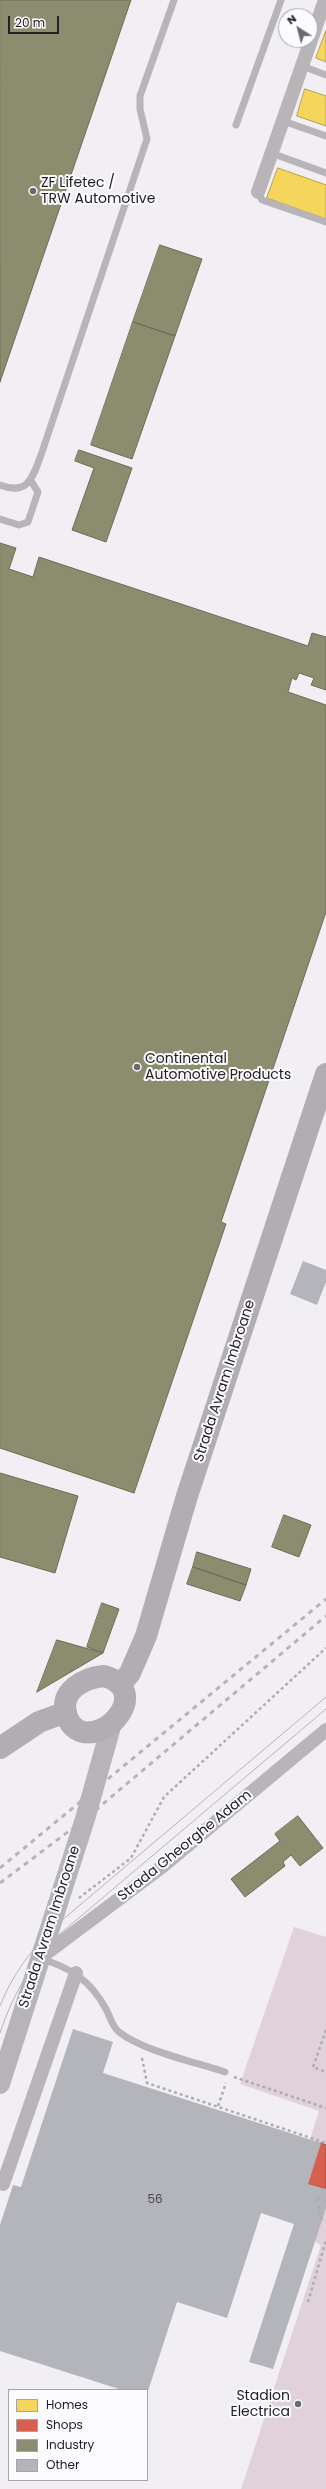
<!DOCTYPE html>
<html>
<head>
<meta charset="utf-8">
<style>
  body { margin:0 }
  #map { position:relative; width:326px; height:2489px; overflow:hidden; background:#f1eff3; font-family:Poppins,sans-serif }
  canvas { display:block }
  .legend { position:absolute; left:8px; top:2389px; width:140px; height:92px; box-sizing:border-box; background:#fcfbfe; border:1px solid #a5a4a7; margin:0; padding:5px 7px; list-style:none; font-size:12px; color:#222124 }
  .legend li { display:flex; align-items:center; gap:8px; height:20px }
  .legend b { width:20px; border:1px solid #a5a4a7 }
  .north { position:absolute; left:278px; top:8px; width:40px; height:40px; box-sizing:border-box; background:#fcfbfe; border:1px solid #a5a4a7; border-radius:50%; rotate:324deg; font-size:11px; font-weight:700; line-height:16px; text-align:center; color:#222124 }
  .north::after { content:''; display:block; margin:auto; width:14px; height:18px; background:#6a696c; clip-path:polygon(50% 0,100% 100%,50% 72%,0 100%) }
  .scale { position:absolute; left:8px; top:16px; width:51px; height:18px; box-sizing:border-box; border:2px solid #222124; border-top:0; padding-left:5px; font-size:12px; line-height:14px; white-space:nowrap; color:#222124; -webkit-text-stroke:3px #fcfbfe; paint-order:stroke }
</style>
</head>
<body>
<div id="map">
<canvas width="326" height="2489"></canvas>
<ul class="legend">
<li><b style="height:11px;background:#f6d55c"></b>Homes</li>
<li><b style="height:11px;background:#d6604d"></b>Shops</li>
<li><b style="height:11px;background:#8c8c6e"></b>Industry</li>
<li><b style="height:11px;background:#b4b4bb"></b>Other</li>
</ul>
<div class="north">N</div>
<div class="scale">20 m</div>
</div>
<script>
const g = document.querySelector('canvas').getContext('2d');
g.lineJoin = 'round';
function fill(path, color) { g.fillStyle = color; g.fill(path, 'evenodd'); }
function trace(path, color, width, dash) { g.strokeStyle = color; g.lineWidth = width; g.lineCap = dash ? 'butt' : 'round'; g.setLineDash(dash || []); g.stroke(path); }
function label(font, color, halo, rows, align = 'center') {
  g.font = font + ' Poppins,sans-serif'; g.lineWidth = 4; g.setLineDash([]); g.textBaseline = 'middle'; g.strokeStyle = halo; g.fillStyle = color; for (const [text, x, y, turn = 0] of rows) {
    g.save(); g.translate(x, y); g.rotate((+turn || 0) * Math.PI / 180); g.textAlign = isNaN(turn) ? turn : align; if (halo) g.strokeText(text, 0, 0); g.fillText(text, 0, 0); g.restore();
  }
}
fill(new Path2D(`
  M294 1927 326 1937V2489H241L321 2245 315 2242 321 2144 310 2139 319 2111 240 2084Z`), '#e0d2d8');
const homes = new Path2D(`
  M326 31V62L316 58Z
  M305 89 326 96V126L297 116Z
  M278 168 326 185V219L267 198Z`);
fill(homes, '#f6d55c');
trace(homes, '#b69f4b', 1);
const shops = new Path2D(`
  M321 2143 326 2145V2189L308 2184Z`);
fill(shops, '#d6604d');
trace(shops, '#a04d41', 1);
const industry = new Path2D(`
  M0 0H131L0 382Z
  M160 245 202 259 175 336 133 322Z
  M133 322 175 336 132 459 91 445Z
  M79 450 132 468 106 542 72 530 94 468 75 461Z
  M0 543 16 548 9 569 33 577 39 557 308 646 312 633 326 637V690L311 685 314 678 299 673 296 680 292 678 288 692 326 705V912L221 1222 226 1224 134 1493 0 1448Z
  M0 1473 78 1496 55 1573 0 1557Z
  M284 1515 311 1525 299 1557 272 1547Z
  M197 1552 251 1569 246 1585 193 1567Z
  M193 1567 246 1585 240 1601 187 1584Z
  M102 1603 119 1609 103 1653 87 1647Z
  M57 1640 103 1653 37 1692Z
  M298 1816 323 1848 300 1866 291 1855 283 1862 285 1866 245 1897 231 1879 280 1841 275 1834Z`);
fill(industry, '#8c8c6e');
trace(industry, '#6c6c58', 1);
fill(new Path2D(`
  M303 1261 326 1270V1282L317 1305 290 1294Z
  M73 2029 113 2042 103 2073 321 2143 308 2184 326 2189V2208L273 2369 249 2362 294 2224 261 2213 227 2318 177 2302 147 2394V2390H122L0 2351V2225L13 2185 21 2187Z`), '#b4b4bb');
trace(new Path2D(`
  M79 1898 131 1858 164 1797 326 1648
  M326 2030 313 2067 326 2072
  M142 2058 147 2083 326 2143
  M234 2077 326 2108
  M218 2106 226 2083
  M326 2201 316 2198 322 2219 326 2220
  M308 2302 326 2240`), '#aeacae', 2.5, [3, 3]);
trace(new Path2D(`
  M302 66 326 75
  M283 121 326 136
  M236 125 281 0
  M271 153 326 173
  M258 192 262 200 326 222
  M0 485C28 496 33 477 41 455L147 139 140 109V96L174 0
  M0 519 19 525 28 522 38 492 31 481
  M41 1959C70 1967 91 1981 106 2009 110 2016 112 2027 119 2032 143 2051 195 2062 225 2072`), '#b8b4b8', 7);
trace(new Path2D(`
  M258 192 325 0
  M40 1958 163 1866 326 1730
  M3 2184 76 1973`), '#b8b4b8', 14);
trace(new Path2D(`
  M0 2084 85 1819 112 1723`), '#b7b4b8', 20);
trace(new Path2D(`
  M104 1676C153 1690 105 1747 76 1729 70 1725 68 1720 66 1714 60 1690 84 1678 104 1676Z
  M120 1685 130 1673 146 1636 187 1496 326 1074
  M0 1748 39 1722 66 1712`), '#b1adb2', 22);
trace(new Path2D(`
  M0 2006C12 1975 31 1950 54 1927L326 1697
  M0 2033C13 1994 31 1963 61 1933L326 1709`), '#b6b4b7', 1);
trace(new Path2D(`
  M0 1868 326 1599
  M0 1883 85 1819 326 1616`), '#b6b4b7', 3, [5, 5]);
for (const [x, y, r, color] of [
  [33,191,4,"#6a696c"],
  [137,1067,4,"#6a696c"],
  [298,2404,4,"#6a696c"]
]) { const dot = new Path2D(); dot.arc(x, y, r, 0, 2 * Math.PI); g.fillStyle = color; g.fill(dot); trace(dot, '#fcfbfe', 1.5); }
label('12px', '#46464a', null, [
  ["56",155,2200]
]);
label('14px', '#222124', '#fcfbfe', [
  ["ZF Lifetec /",41,183],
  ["TRW Automotive",41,199],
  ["Continental",145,1059],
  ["Automotive Products",145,1075],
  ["Stadion",290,2396,"right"],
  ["Electrica",290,2412,"right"]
], 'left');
label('14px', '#222124', '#fcfbfe', [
  ["Strada Avram Imbroane",225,1381,-72],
  ["Strada Gheorghe Adam",185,1846,-39],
  ["Strada Avram Imbroane",50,1927,-72]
]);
</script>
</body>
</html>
